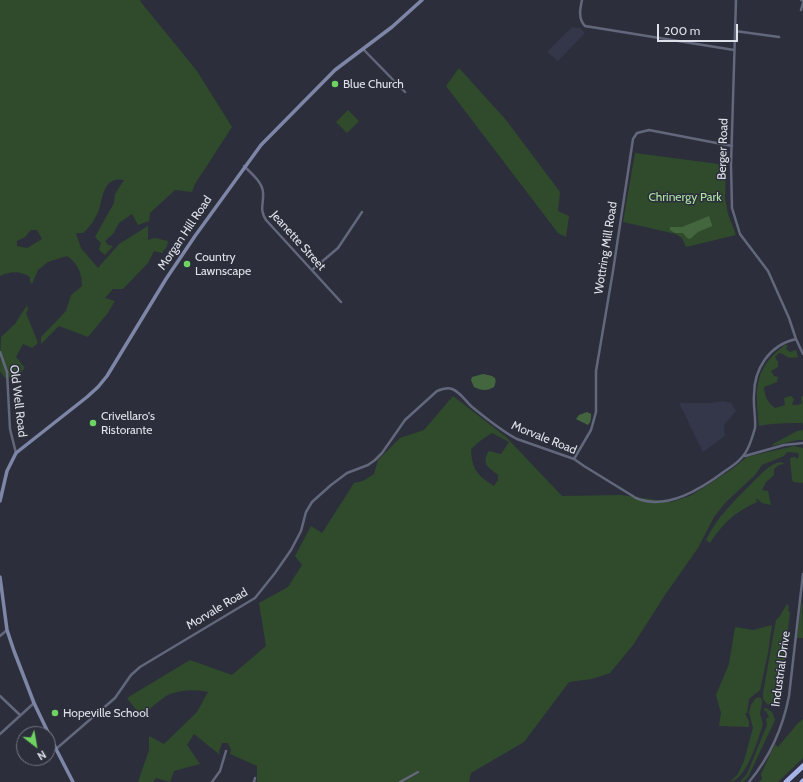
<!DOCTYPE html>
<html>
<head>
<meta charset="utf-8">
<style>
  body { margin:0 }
  #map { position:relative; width:803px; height:782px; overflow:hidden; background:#2c2f3b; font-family:Cabin,sans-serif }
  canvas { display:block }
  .north { position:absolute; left:16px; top:726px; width:40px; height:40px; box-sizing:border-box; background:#2c2f3b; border:1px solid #737681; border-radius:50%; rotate:149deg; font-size:11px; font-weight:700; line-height:16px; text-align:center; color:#dee1e9 }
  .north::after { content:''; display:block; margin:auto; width:14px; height:18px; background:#6ed361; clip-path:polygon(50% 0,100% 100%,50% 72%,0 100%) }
  .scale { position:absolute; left:657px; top:24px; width:81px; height:18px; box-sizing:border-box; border:2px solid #dee1e9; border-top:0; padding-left:5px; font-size:12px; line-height:14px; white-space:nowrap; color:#dee1e9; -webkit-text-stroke:3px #2c2f3b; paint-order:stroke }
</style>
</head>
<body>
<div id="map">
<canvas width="803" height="782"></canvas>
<div class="north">N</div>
<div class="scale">200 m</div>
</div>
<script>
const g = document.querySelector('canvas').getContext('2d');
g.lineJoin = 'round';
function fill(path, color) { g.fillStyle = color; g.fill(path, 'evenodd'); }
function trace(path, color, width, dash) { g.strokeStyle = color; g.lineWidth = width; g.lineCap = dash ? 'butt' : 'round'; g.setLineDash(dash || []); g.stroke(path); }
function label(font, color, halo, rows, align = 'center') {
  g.font = font + ' Cabin,sans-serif'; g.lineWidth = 3; g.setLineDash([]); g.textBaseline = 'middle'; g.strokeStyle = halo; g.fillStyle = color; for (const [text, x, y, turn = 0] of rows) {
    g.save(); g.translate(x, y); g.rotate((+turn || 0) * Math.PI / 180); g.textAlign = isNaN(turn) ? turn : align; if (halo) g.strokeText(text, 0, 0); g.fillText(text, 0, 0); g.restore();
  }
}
fill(new Path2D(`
  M572 27 580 28 585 33 558 61 547 52Z
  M723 401 731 403 736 411 724 425 725 436 703 452 679 403H711Z`), '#333749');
fill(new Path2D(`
  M0 0H141L140 1 197 71 232 127 195 184 192 192 175 190 150 213 149 221 138 225 132 214 119 223 113 234 105 241 108 245 113 246 105 255 99 250 101 243 95 237 114 203 115 194 124 180C104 176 103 196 99 210 95 219 90 227 83 233H76L81 248 98 268 119 244 148 226V240L155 238 168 241 167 246 162 253 154 251 148 263 123 289H113L105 298 115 301 107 314 88 337 59 326 41 344V337L66 311 71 295 82 286C82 274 78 263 67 256L48 262 38 270 32 284 30 282V277C20 271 11 271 0 276ZM31 230H37L42 239 27 248 17 246V241L25 237Z
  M459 68 506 120 560 192 558 211 569 216 566 237 558 233 446 86Z
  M348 110 359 121 347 133 336 122Z
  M635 153 726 165 725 198 728 214 736 235 686 247 682 238 676 234 623 222Z
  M27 305 28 310 26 313 38 343 32 348 23 344 16 357 25 368 17 376 5 378 0 371 1 337 15 324Z
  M785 345H788L786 349 790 352 796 350 798 357C792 358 788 359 783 354L779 353 775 357 778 362V367L771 371 774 376 778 377 777 382 764 387C765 397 767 402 775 408L785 405 784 398 791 396 794 399 792 405H798L802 403 801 397 803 396V425L802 423C788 423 773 423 759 426 755 389 753 369 785 345Z
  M453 396 506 437 562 496 621 495 671 502 690 496 700 490 732 469 747 457 794 446 803 448V483L793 482 792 479 790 458 795 457 797 459 799 456 798 453 787 452 784 456 762 465 755 475 726 502 714 517 698 548 665 595 633 645 610 673 592 679 569 682 524 742 471 773 469 782H257V766L230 754 231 750 228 743H222L219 752 220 755 194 734 187 745 200 764 174 771 170 782 156 778 153 782H136H138L149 750V736L164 744 197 712 208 692C196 689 181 690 170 694 161 698 149 710 141 716L127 698 190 660 232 675 266 646 259 603 288 587 302 565 295 556 311 526 322 533 354 483 363 481 374 474 378 460 400 438 424 430ZM492 433 509 442 501 454 489 451C480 465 490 468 498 475V480L494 486C477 475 472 470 471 449L480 441Z
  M803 430V440H798L772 446 773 444 797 431Z
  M782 462 784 464 779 465 774 469V475L766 482 762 490 768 491 771 505 762 503 756 498 757 502C735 512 724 522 710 543L706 540C717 517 734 501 752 483 761 475 769 463 782 462Z
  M802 598 803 638H797Z
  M787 604 789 606 788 610 790 613 781 689C779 697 777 703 768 705L763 699V693L776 620 780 616Z
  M772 625 768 653 760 690 749 699 747 713H745L749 722V727L719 726 721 713 716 695 729 664 735 627 753 630Z
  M758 697 761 698 762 702 760 714 763 724C758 739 747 779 730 782L738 774 744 761 753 728 749 712 751 705 755 699Z
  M766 708 772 712 775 720 748 777 743 782H740L747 774 767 725 766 719 769 717 766 711H764V709Z
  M803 719V758L778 782H759L762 779 761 774 775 744 778 747 798 723Z`), '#2f4b2b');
fill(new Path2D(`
  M709 216 712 225V226L698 232 690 239 687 238 683 233H675L670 230V227H682Z
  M483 374C492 376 499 376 494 387 487 391 482 391 474 387L471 380 472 377Z
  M587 412 591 414C591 419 591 422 588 425L576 419 579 415Z`), '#44663f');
trace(new Path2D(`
  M582 0C580 9 578 19 585 26L734 50
  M736 0 731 165 732 208 740 234 768 271 789 318 796 339 803 354
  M801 0 803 1
  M801 10 803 3
  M735 31 779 37
  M363 49 405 92
  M244 166C251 173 262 182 263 192 264 204 259 209 266 220L341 302
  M312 270 338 248 362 212
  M0 352 7 372 10 429 16 453
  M745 456 784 445 803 443
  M574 459 591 430 596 412V371L613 271 633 139 637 133 649 130 732 146
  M0 636 7 630
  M0 696 20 715
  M0 734 34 703
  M56 749 115 698 131 675 140 667 255 598 275 573 291 550 301 531 306 512 312 502 331 485 347 473 368 465 375 460 382 453 405 420 437 391C442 389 447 387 452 389 460 392 465 400 471 406 486 418 500 430 517 439L574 459 584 466 636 498C666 511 701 489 725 471 734 465 743 459 748 448 751 442 753 435 755 428 756 417 753 406 754 395 754 369 769 345 796 339
  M212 782 220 771 226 751
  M254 782 255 778
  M400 782 418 772
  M749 782C769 758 783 727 789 696L803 574`), '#62677c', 2.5);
trace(new Path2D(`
  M0 501 7 471 16 453 87 397 98 387 107 376 166 279 195 236 261 145 335 70 392 27 422 0
  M0 577 7 630 14 651 34 703 56 749 73 782`), '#7e86a7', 3.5);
trace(new Path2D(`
  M786 782 803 766
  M802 782 803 781`), '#a7b3e6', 5);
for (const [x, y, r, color] of [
  [335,84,4,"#6ed361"],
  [187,264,4,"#6ed361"],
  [93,423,4,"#6ed361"],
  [55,713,4,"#6ed361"]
]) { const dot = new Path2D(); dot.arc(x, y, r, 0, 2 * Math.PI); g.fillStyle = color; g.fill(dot); trace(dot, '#2c2f3b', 1.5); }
label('12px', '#dee1e9', '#2c2f3b', [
  ["Blue Church",343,84],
  ["Country",195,257],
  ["Lawnscape",195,271],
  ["Crivellaro's",101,416],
  ["Ristorante",101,430],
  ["Hopeville School",63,713]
], 'left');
label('12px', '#dee1e9', '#2c2f3b', [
  ["Berger Road",723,149,-88],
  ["Morgan Hill Road",185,233,-56],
  ["Jeanette Street",298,241,48],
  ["Wottring Mill Road",606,248,-81],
  ["Old Well Road",18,401,83],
  ["Morvale Road",544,438,22],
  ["Morvale Road",217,609,-31],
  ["Industrial Drive",781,669,-82]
]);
label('12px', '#ade4a4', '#2c2f3b', [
  ["Chrinergy Park",685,197]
]);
</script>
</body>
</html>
